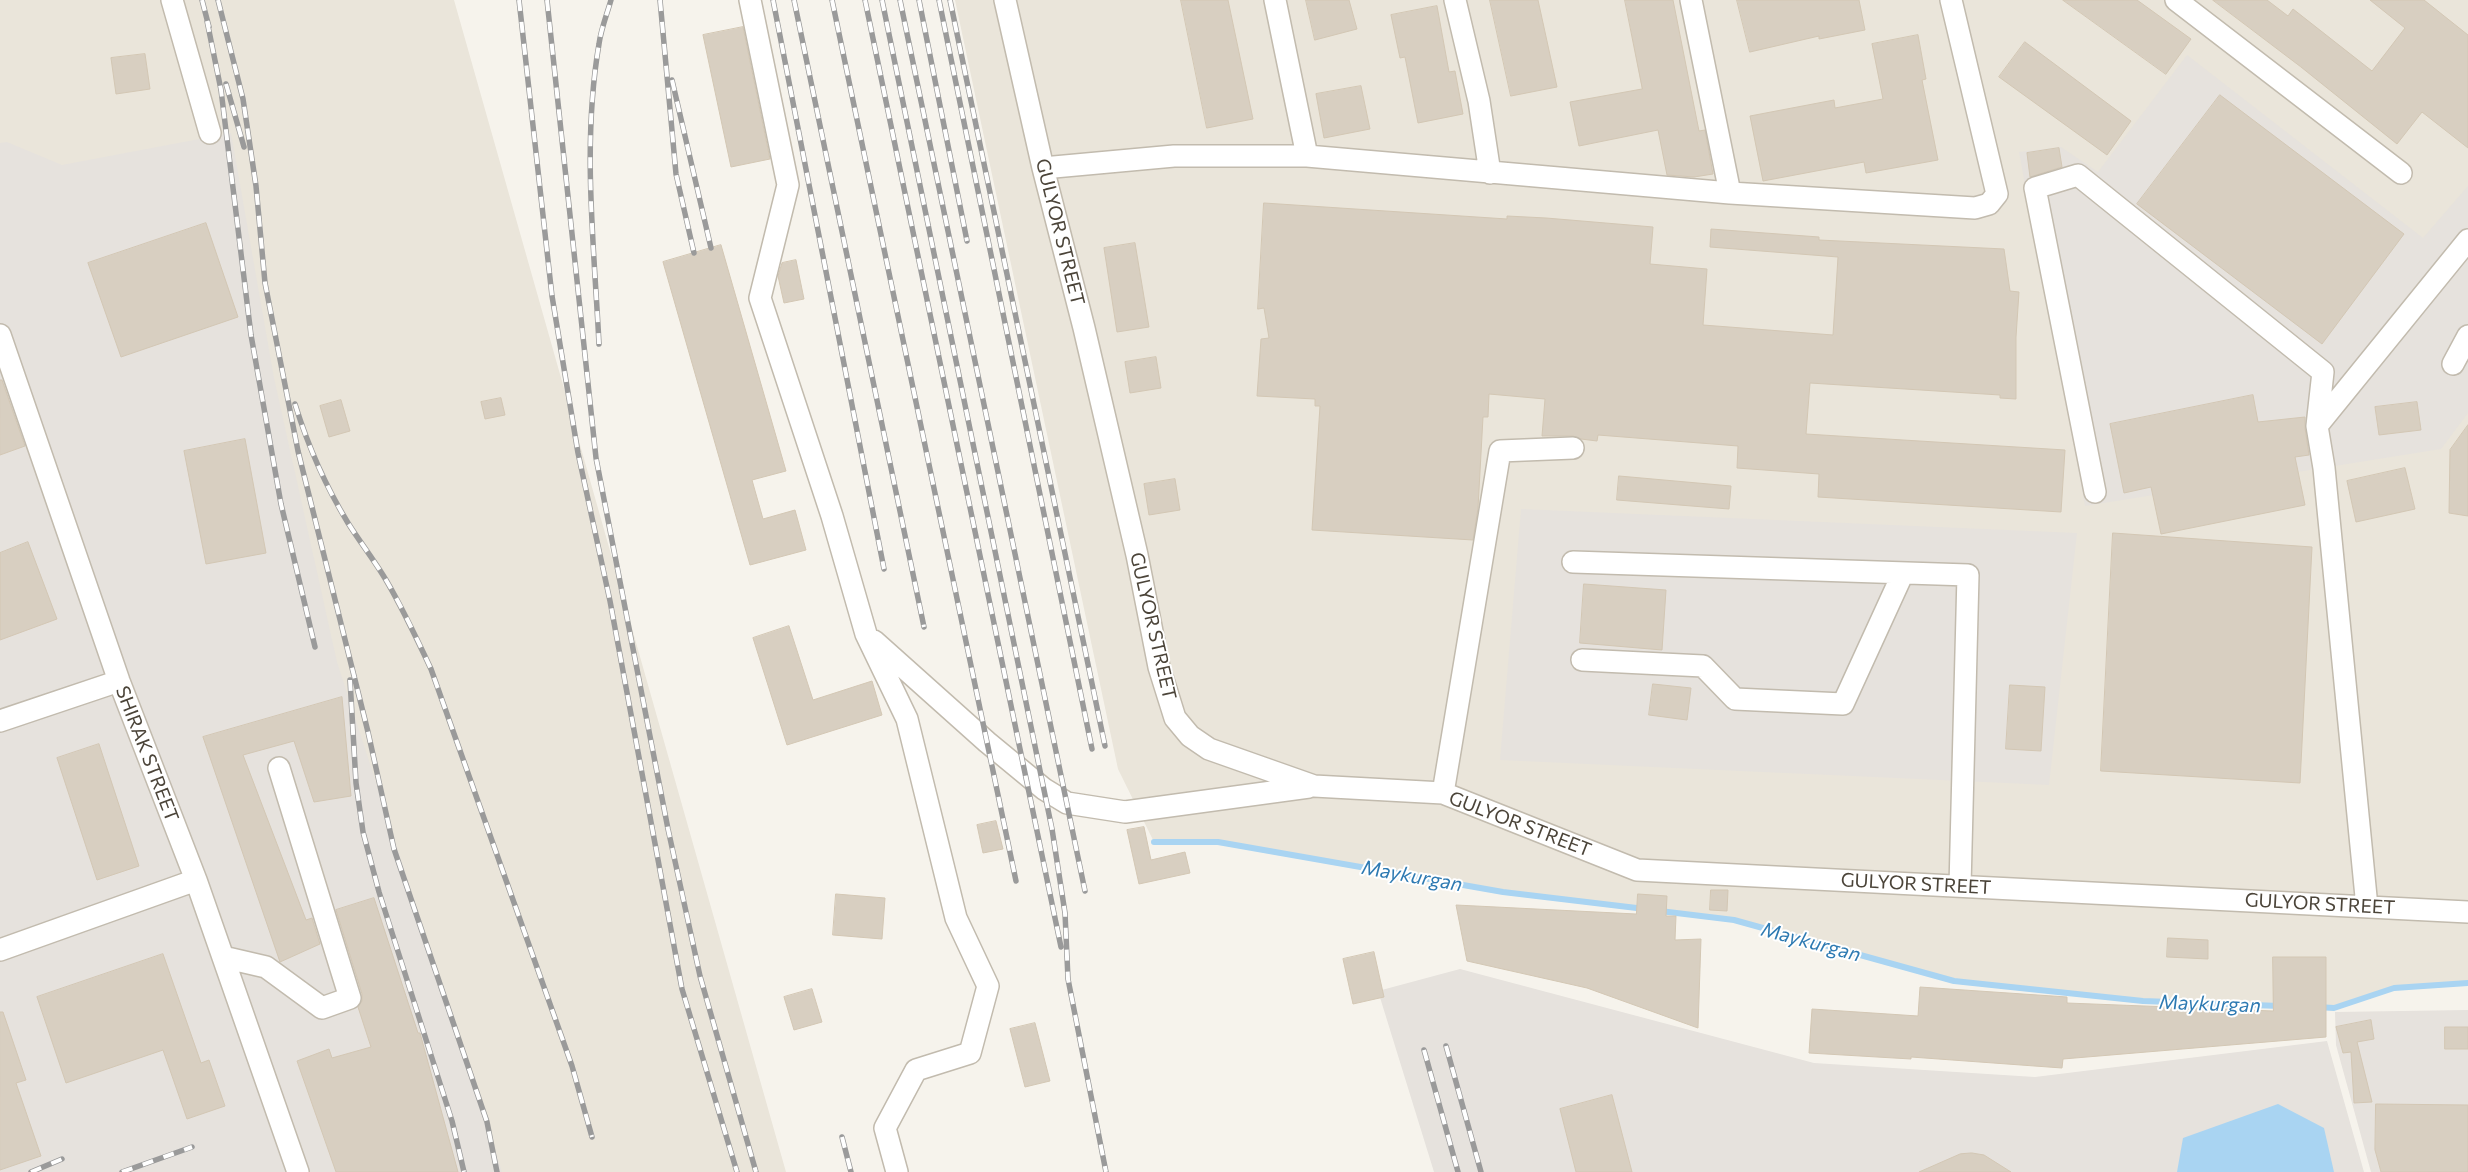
<!DOCTYPE html>
<html>
<head>
<meta charset="utf-8">
<style>
  body { margin:0 }
  canvas { display:block; background:#f6f3ec }
</style>
</head>
<body>
<canvas width="2468" height="1172"></canvas>
<script>
const g = document.querySelector('canvas').getContext('2d');
g.lineJoin = 'round';
function fill(path, color) { g.fillStyle = color; g.fill(path, 'evenodd'); }
function trace(path, color, width, dash) { g.strokeStyle = color; g.lineWidth = width; g.lineCap = dash ? 'butt' : 'round'; g.setLineDash(dash || []); g.stroke(path); }
function label(font, color, halo, rows, align = 'center') {
  g.font = font + ' Commissioner,sans-serif'; g.lineWidth = 4; g.setLineDash([]); g.textBaseline = 'middle'; g.strokeStyle = halo; g.fillStyle = color; for (const [text, x, y, turn = 0] of rows) {
    g.save(); g.translate(x, y); g.rotate((+turn || 0) * Math.PI / 180); g.textAlign = isNaN(turn) ? turn : align; if (halo) g.strokeText(text, 0, 0); g.fillText(text, 0, 0); g.restore();
  }
}
fill(new Path2D(`
  M0 0H454L786 1172H0Z
  M955 0H2468V983L2394 988 2334 1008 2143 1001 1954 981 1734 920 1503 892 1218 842H1154L1118 769Z`), '#eae5da');
fill(new Path2D(`
  M2187 55 2423 238 2468 186V413L2441 449 2085 506 2019 152 2061 147 2098 172Z
  M231 133 274 378 337 662 502 1172H0V143L7 142 62 165Z
  M1521 509 2077 533 2049 785 1500 760Z
  M1460 969 1814 1063 2035 1077 2327 1041 2364 1172H1434L1378 991Z
  M2468 1010V1172H2371L2336 1045 2335 1012Z`), '#e6e2dd');
fill(new Path2D(`
  M2278 1104 2324 1128 2334 1172H2177L2183 1138Z`), '#a9d4f2');
trace(new Path2D(`
  M1154 842H1218L1503 892 1645 909
  M1660 911 1734 920 1954 981 2143 1001 2280 1006
  M2317 1007 2334 1008 2394 988 2468 983`), '#a9d4f2', 6);
const building = new Path2D(`
  M1181 0H1228L1253 119 1207 128Z
  M1306 0H1349L1357 29 1315 40Z
  M1490 0H1538L1557 87 1511 96Z
  M1625 0H1673L1699 131 1705 130 1713 174 1694 177 1667 175 1658 130 1579 146 1570 102 1642 89Z
  M1737 0H1859L1865 30 1819 39V36L1750 52Z
  M2063 0H2137L2191 39 2166 74Z
  M2213 0H2267L2288 16 2293 9 2372 71 2405 28 2370 0H2424L2468 35V148L2422 112 2397 144 2301 67Z
  M1437 6 1449 72 1455 71 1463 114 1418 123 1405 57 1400 58 1391 15Z
  M743 27 770 159 731 167 703 35Z
  M1918 35 1926 79 1922 80 1938 160 1866 173 1864 162 1763 181 1750 116 1834 100 1835 108 1883 99 1872 44Z
  M2025 42 2131 121 2107 155 1999 77Z
  M145 54 150 89 116 94 111 58Z
  M1361 86 1370 129 1324 138 1316 94Z
  M2220 95 2404 234 2322 344 2137 204Z
  M2059 148 2062 167 2030 177 2027 153Z
  M1264 203 1507 219V216L1546 218 1653 227 1650 264 1707 269 1703 325 1833 335 1838 257 1710 247 1711 229 1819 237V240L2004 249 2010 291 2019 292 2016 337V399L2000 398V395L1810 383 1806 434 2065 450 2061 512 1818 497 1819 474 1737 468 1738 446 1598 435 1597 441 1581 439 1573 436H1542L1545 399 1489 394 1488 417H1483L1478 508 1473 540 1312 530 1320 406H1315V399L1257 396 1261 339 1269 338 1264 308 1258 309Z
  M206 223 238 317 121 357 88 263Z
  M1135 243 1149 327 1117 332 1104 248Z
  M721 245 786 471 752 480 763 519 795 510 806 550 750 565 663 262Z
  M796 260 804 299 784 303 778 276 782 263Z
  M1156 357 1161 388 1130 393 1125 362Z
  M0 380H2L25 446 0 455Z
  M2253 395 2258 422 2305 417V428L2309 455 2295 457 2305 505 2161 534 2151 487 2124 493 2110 424Z
  M501 398 505 415 485 419 481 402Z
  M341 400 350 431 329 437 320 406Z
  M2417 402 2421 430 2379 435 2375 407Z
  M2468 425V516L2449 513 2450 450Z
  M245 439 266 553 206 564 184 451Z
  M2405 468 2415 509 2356 522 2347 481Z
  M1619 476 1731 486 1729 509 1617 500Z
  M1175 479 1180 510 1149 515 1144 484Z
  M2113 533 2312 547 2300 783 2101 771Z
  M28 542 57 619 0 640V553Z
  M1584 584 1666 590 1662 650 1580 643Z
  M789 626 813 700 872 681 882 715 787 745 753 638Z
  M1653 684 1691 688 1687 720 1649 715Z
  M2010 685 2045 687 2041 751 2006 749Z
  M342 697 351 796 314 802 294 741 243 755 306 920 312 918 320 944 280 962 203 737Z
  M99 744 139 866 97 880 57 758Z
  M996 821 1003 849 983 853 977 825Z
  M1144 827 1151 860 1185 852 1190 873 1139 884 1127 830Z
  M1711 890H1728L1727 911 1710 910Z
  M836 894 885 898 882 939 833 935Z
  M1638 894 1667 896 1666 916H1676L1675 940 1701 939 1698 1028 1587 988 1467 961 1456 905 1636 914Z
  M374 898 418 1033H420L458 1172H336L297 1061 329 1049 332 1058 371 1047 358 1007 362 1001V994L336 910Z
  M2168 938 2208 940V959L2167 957Z
  M1374 952 1384 997 1353 1004 1343 959Z
  M163 954 201 1063 209 1060 225 1106 187 1119 163 1050 66 1083 37 997Z
  M2273 957H2326V1037L2063 1059 2062 1068 1911 1057V1059L1809 1053 1812 1009 1918 1016 1920 987 2067 997V1003L2273 1011Z
  M812 989 822 1022 794 1030 784 997Z
  M0 1012H3L26 1080 16 1083 41 1156 0 1170Z
  M2371 1020 2374 1039 2357 1042 2372 1102 2354 1103 2351 1052 2343 1053 2336 1027Z
  M1035 1023 1050 1081 1025 1087 1010 1029Z
  M2445 1027H2468V1049H2445Z
  M1612 1095 1632 1172H1576L1560 1109Z
  M2376 1104 2468 1105V1172H2381L2375 1150Z
  M1972 1153 1984 1155 2011 1172H1919L1960 1154Z`);
fill(building, '#d8cfc1');
trace(building, '#d3c7b4', 1);
const minor = new Path2D(`
  M172 0 210 133
  M750 0 788 185 760 298 832 516 866 634 907 719 956 918 988 986 970 1053 916 1070 885 1128 897 1172
  M1005 0 1043 168 1084 328 1137 555 1159 667 1175 718 1190 736 1209 749 1314 786 1443 793 1637 870 2468 912
  M1275 0 1307 156
  M1455 0 1479 101 1490 173
  M1691 0 1730 193
  M2176 0 2401 173
  M1043 168 1174 156H1307L1730 193 1975 208 1989 204 1997 194 1951 0
  M0 335 119 681 196 880 298 1172
  M2453 364 2468 336
  M2317 426 2468 240
  M2095 492 2035 188 2078 175 2323 372 2317 426 2324 468 2367 907
  M1573 562 1968 575 1960 886
  M874 641 987 742 1044 789 1067 803 1125 812 1309 787
  M1582 660 1703 666 1735 699 1843 704 1903 573
  M0 721 119 681
  M1443 793 1500 451 1573 448
  M0 950 196 880
  M223 957 266 967 322 1008 350 998 279 768`);
trace(minor, '#c2bbae', 24);
trace(minor, '#fff', 21);
const rail = new Path2D(`
  M202 0 209 27
  M218 0 243 99 256 186 265 283 298 451 368 732 394 849 487 1122 497 1172
  M519 0 552 296 578 453 610 601 682 989 737 1172
  M547 0 596 458 668 829 700 976 756 1172
  M660 0 676 174 694 253
  M773 0 884 569
  M794 0 924 627
  M832 0 1016 881
  M865 0 1061 947
  M882 0 1052 829 1065 913 1068 979 1106 1172
  M900 0 1085 891
  M919 0 967 241
  M939 0 1092 749
  M950 0 1105 746
  M207 21 221 90 251 335 281 504 315 647
  M672 80 711 248
  M226 84 244 147
  M599 344C594 244 582 143 599 44 601 29 607 14 611 0
  M295 404C308 446 325 485 348 523 360 542 374 560 386 580 403 609 417 639 431 669L572 1066 592 1137
  M350 680 356 783 363 832 379 892 452 1121 464 1172
  M1446 1046 1481 1172
  M1424 1050 1458 1172
  M842 1137 851 1172
  M31 1172 62 1159
  M122 1172 192 1147`);
trace(rail, '#9a9a9a', 5.5);
trace(rail, '#fff', 4, [11]);
label('19px', '#4b4439', '#fff', [
  ["GULYOR STREET",1060,232,76],
  ["GULYOR STREET",1153,626,77],
  ["SHIRAK STREET",147,754,69],
  ["GULYOR STREET",1520,824,21],
  ["GULYOR STREET",1916,884,3],
  ["GULYOR STREET",2320,904,3]
]);
label('italic 20px', '#2e7ab2', '#fff', [
  ["Maykurgan",1412,876,10],
  ["Maykurgan",1811,942,15],
  ["Maykurgan",2210,1004,2]
]);
</script>
</body>
</html>
